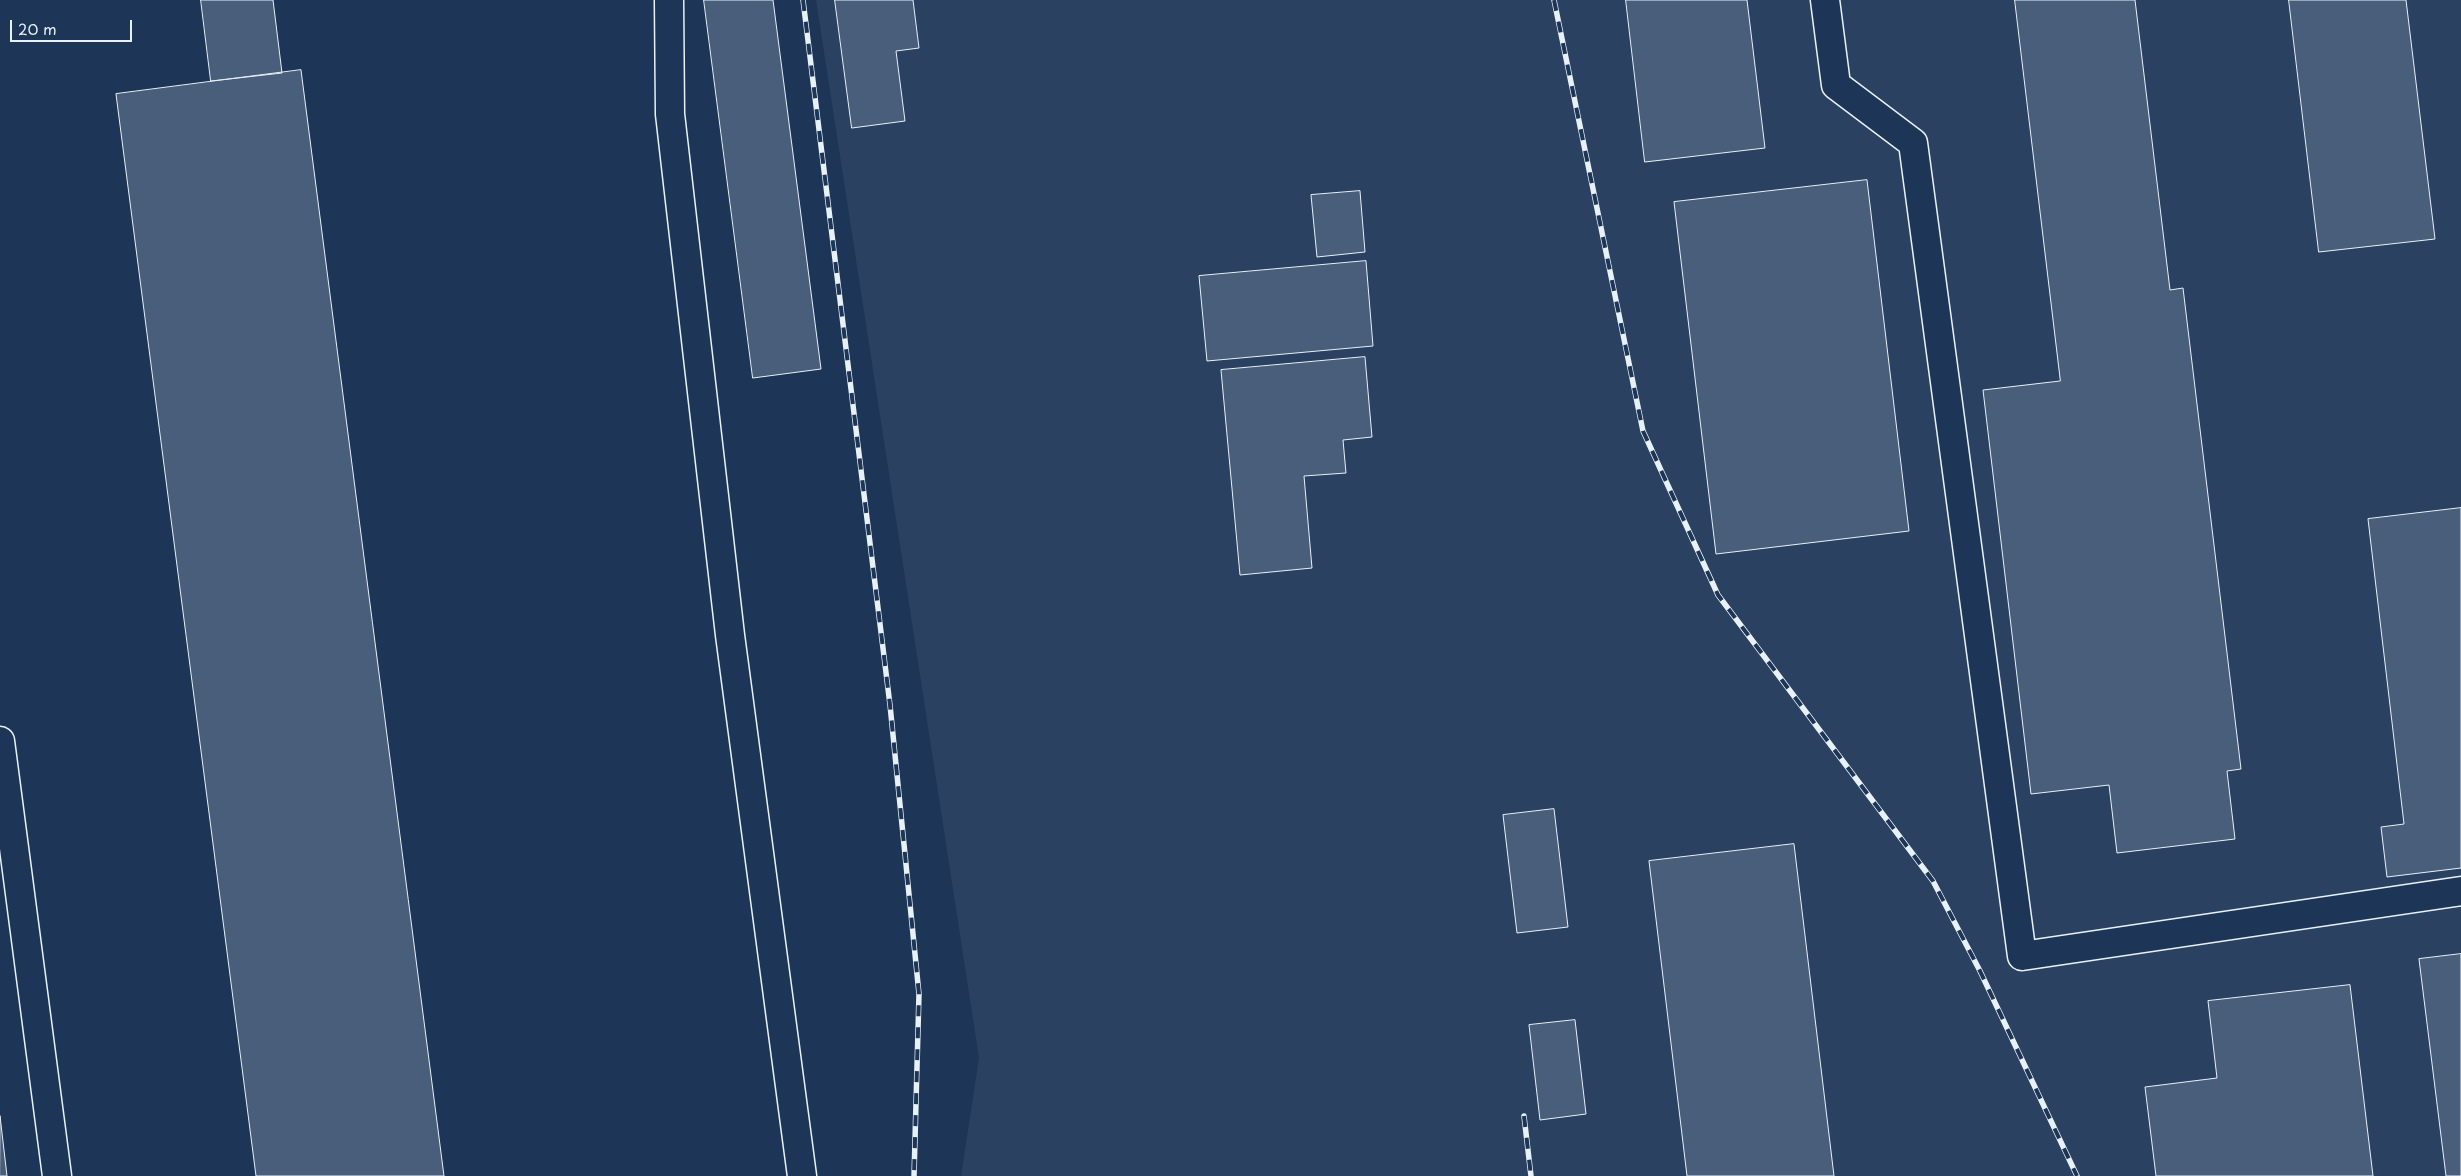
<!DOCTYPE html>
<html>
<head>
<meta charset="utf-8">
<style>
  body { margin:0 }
  #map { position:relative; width:2461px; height:1176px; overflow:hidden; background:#1d3557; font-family:"Playpen Sans",sans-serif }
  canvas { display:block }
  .scale { position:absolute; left:10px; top:20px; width:122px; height:22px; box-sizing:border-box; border:2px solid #e8f1f8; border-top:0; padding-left:6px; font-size:15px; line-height:18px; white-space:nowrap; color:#e8f1f8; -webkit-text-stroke:4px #1d3557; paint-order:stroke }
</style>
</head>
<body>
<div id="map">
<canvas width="2461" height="1176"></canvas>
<div class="scale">20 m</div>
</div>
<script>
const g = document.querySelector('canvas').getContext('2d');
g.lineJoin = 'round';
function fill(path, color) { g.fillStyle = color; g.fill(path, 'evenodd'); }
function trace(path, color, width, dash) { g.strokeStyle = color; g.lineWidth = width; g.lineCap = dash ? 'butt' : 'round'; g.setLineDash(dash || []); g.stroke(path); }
fill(new Path2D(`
  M816 0H2461V1176H961L979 1058Z`), '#2a4162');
const building = new Path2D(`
  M201 0H273L282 73 211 81Z
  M704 0H773L821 369 753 378Z
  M835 0H913L919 48 896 51 905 121 852 128Z
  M1626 0H1747L1765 148 1645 162Z
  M2015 0H2135L2170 290 2183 288 2241 769 2227 771 2235 839 2117 853 2109 785 2031 794 1983 390 2060 381Z
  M2289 0H2406L2435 239 2319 252Z
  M301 70 444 1176H256L116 94Z
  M1867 180 1909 531 1716 554 1674 202Z
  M1360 191 1365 252 1317 257 1311 195Z
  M1366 261 1373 346 1207 361 1199 276Z
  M1365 357 1372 437 1343 440 1346 473 1304 476 1312 568 1240 575 1221 370Z
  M2461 508V868L2387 877 2381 827 2404 824 2368 519Z
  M1554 809 1568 927 1517 933 1503 815Z
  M1794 844 1834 1176H1687L1649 861Z
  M2461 954V1176H2446L2419 959Z
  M2350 985 2373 1176H2156L2145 1087 2217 1078 2208 1001Z
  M1575 1020 1586 1114 1540 1120 1529 1025Z
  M0 1116 7 1176H0Z`);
fill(building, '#495e7a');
trace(building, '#e8f1f8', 1);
const minor = new Path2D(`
  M669 0 670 114 730 635 802 1176
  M1825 0 1836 85 1913 143 2022 956 2461 891
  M0 741 57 1176`);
trace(minor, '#e8f1f8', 31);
trace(minor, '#1d3557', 28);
const rail = new Path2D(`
  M803 0 890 705 919 994 914 1176
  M1554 0 1643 431 1718 595 1933 881 1980 971 2077 1176
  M1524 1116 1531 1176`);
trace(rail, '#e8f1f8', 5.5);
trace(rail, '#1d3557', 4, [11]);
</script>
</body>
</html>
